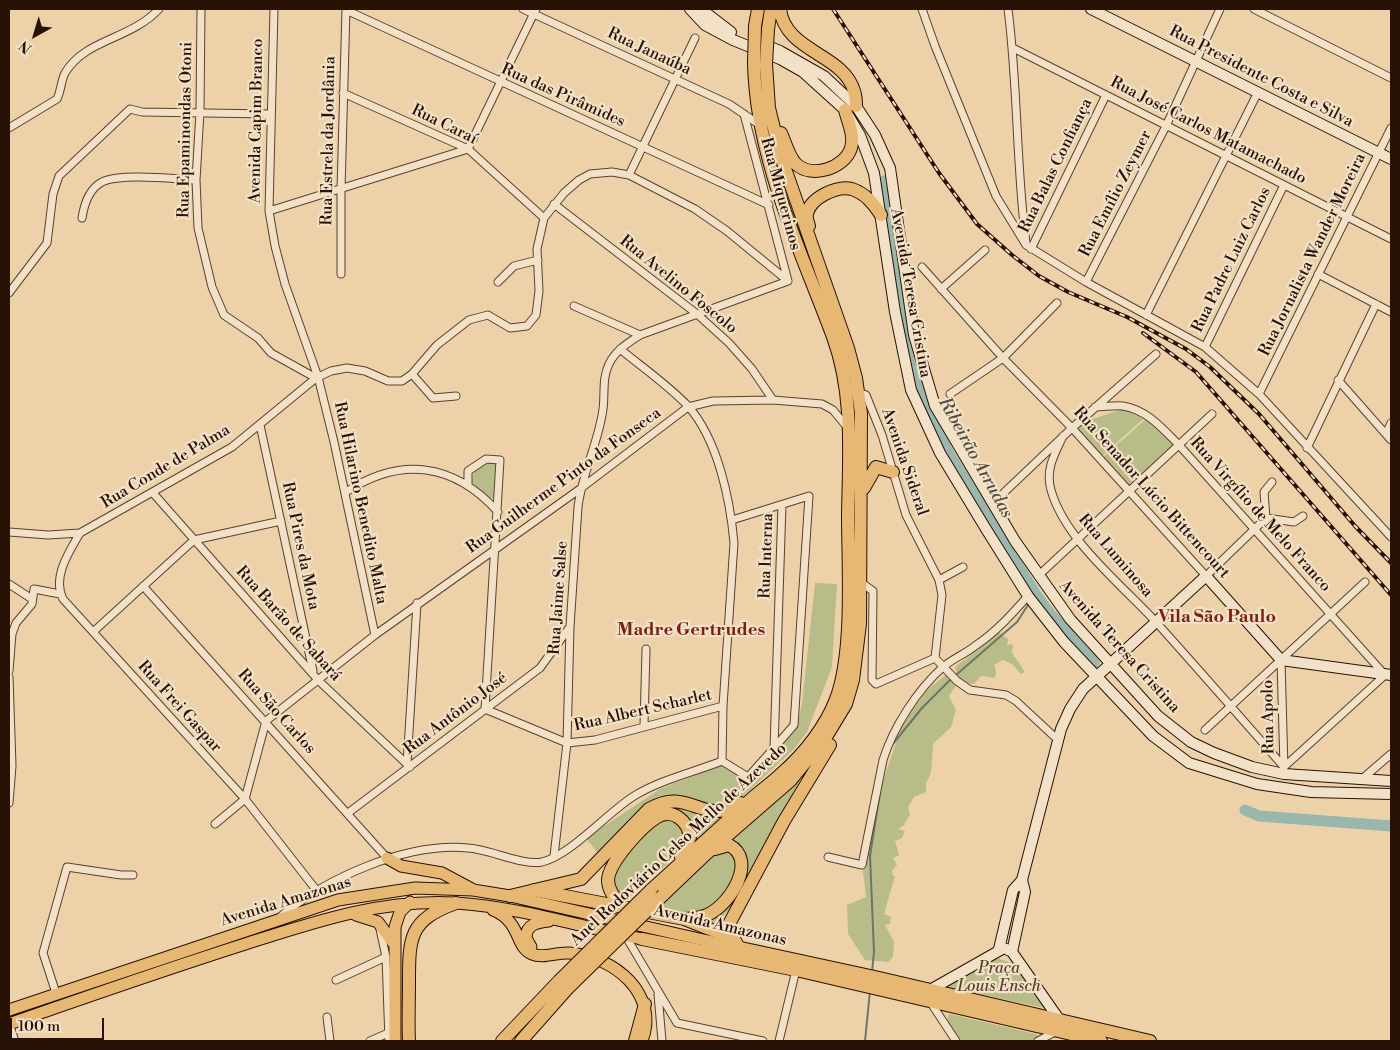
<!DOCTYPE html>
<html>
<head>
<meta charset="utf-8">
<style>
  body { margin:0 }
  #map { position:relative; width:1400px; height:1050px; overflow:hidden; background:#edd1a9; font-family:"Libre Bodoni",serif }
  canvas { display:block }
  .frame { position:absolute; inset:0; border:10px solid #281105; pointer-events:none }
  .north { position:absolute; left:10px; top:10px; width:50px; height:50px; -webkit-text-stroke:4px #f3e1c7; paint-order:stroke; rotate:219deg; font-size:14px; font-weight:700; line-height:20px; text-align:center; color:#281105 }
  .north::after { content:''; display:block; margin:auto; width:18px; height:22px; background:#281105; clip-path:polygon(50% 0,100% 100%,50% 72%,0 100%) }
  .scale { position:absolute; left:10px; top:1018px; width:94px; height:22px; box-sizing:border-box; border:2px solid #281105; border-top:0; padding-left:6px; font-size:15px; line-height:18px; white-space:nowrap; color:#281105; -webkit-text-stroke:4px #f3e1c7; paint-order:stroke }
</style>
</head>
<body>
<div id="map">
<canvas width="1400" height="1050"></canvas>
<div class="frame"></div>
<div class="north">N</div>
<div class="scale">100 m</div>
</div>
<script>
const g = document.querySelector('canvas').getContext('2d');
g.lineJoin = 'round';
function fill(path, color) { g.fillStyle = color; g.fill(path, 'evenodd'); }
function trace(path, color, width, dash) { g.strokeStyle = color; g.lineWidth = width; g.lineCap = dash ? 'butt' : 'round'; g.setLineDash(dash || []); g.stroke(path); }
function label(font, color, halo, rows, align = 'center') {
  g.font = font + ' "Libre Bodoni",serif'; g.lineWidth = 4.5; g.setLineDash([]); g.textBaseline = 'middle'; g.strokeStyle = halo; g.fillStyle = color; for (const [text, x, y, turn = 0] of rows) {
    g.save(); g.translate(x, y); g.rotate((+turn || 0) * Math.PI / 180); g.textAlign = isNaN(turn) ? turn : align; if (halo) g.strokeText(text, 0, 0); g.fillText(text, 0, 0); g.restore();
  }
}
fill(new Path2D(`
  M1123 409 1143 419 1102 456 1075 429 1080 423Z
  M1146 419 1150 420 1175 444 1129 485 1103 457Z
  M488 460 500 463 494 498H485L471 485 475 467Z
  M815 583 837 584 832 667 807 732 794 749 740 799 715 807 685 797 664 796 646 805 598 853 586 838 660 789 721 765 745 780 752 778 785 742 797 725 802 704Z
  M999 632 1008 639 1007 645 1013 644 1012 653 1025 672 1021 674 1012 664 1003 660 994 665 996 672 995 678 981 676 974 684 965 683 959 679 955 667Z
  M947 674 956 685 949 696 956 710 951 727 933 744 931 773 926 783V792L914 797 908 807 910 814 904 825 898 829 905 831 902 838 895 841 899 855 893 858 897 865 892 871 893 876H895L884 914 891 917 890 924 885 925 894 942 893 957 888 962 865 960 848 934 847 905 866 897 863 871 882 784 902 725 927 690Z
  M800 780 803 781 756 861 735 903 715 925 703 921 714 917 745 853 739 844 732 841V839Z
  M664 805 723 815 725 817 693 844Z
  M664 821C676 822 680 826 684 837L674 858 627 900 619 894 613 876C624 859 645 825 664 821Z
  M728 851C744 867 731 884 719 899 716 902 713 908 708 909 690 916 676 912 658 908L713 855Z
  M996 958 1012 963 1046 1007 1044 1008 947 987V985Z
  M949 1014 1036 1034 1038 1037 1033 1041H961L947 1020Z`), '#b7bc89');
trace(new Path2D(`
  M956 675 1017 622 1028 605
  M892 745 922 708 951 679
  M872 972 874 952 870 856 880 792
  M865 1041 870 991`), '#6c756a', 2);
trace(new Path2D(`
  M884 181 906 338 922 399 948 452 1035 593 1048 611 1094 663
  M1245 810 1259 816 1391 826`), '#99b7ad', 11);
const street = new Path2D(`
  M201 9 200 112 196 180 198 228 212 287 224 315 258 338 271 353 316 378
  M274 9 269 211 275 246 285 284 318 377 334 442 375 635
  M523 9 729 104 760 125
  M922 9 935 46 996 196 1026 245 1086 282 1205 347 1259 394 1391 537
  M1008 9C1018 86 1016 165 1026 243
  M1254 9 1391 78
  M346 10 769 205
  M1013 48 1391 239
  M343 93 468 149 544 218
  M744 114 788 281
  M9 128 57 99C61 91 61 81 65 73 85 39 130 40 159 9
  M629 175 695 38
  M554 204 697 314 729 343 752 369 773 400
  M269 211 468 149 536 9
  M82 218C84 205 89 189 102 182 122 173 173 179 196 180
  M1031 249 1106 95
  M922 267 1003 358 1072 428 1206 576 1266 518
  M341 274V190L346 9
  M1318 274 1391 312
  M498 282 514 266 538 260
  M1086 282 1166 126 1220 9
  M941 289 985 250
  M9 293 47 243 53 194 59 176 130 109 142 112 270 114
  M574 306 640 335
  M1146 315 1258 92
  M1205 347 1284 185
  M620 349C642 367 668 385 688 406 718 440 730 499 734 543L723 706 722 761
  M412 374 433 398 456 396
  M1338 380 1391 440
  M858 392 866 395 882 435 906 515 939 580 942 595 935 658 957 681 970 690 1006 695 1016 701 1058 740
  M950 394 1003 358 1057 303
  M1259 394 1391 128
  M1095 407C1104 407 1115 405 1123 406 1147 410 1162 428 1178 444L1385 675 1284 767
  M260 425 313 671
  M1386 434 1391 423
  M1063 436C1055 454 1045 469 1051 490 1065 540 1121 584 1156 622 1199 670 1242 719 1284 767
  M1307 448 1376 304
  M468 484V471L486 459 500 460 485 709 567 743 595 740 723 706
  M346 492C401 456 454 463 498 512
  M153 493 319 681 410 767
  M992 504 1072 428 1156 354
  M1266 518 1294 522 1303 516
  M1266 518 1264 492 1272 482
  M732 520 809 496 794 725 774 748
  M9 532 48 535 80 533 232 447 316 378 331 371 347 368 365 371 388 381H402L412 374 437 345 469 320 488 315 510 328 527 326 536 315 539 291 537 249 544 218 564 193 579 180 590 174 612 172 629 175 695 209 727 231 788 281
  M80 533C69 552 52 577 63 599L245 799 317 891
  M1038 576 1212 414
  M939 580 963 567
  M860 582 873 591 872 680 876 684 935 658
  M9 584 32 599
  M143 586 387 858
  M93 632 194 540 281 521
  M1281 660 1284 768
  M9 671 12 634 16 623 32 604 34 589 60 594
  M9 677 12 766 9 803
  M644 726 646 649
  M1205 730 1365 582
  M722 761 748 777 774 748 782 505
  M407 764 417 603
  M1362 779 1391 754
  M348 813 540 668 569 628
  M215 824 245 799 266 721 375 635 580 489 688 407 713 401 773 400 822 404 833 410 847 427
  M554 856 567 743 570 627 578 507C582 473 599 441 603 409 605 394 602 378 609 364 616 350 628 343 640 335L788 281
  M828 857 862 865 883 760C893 728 917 690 943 667 952 659 965 654 975 646 996 632 1012 614 1028 596
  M280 917C326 878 407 842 468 848 489 849 523 866 542 862 571 855 608 812 634 796 660 780 694 772 722 761
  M380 929 386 957 389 1041
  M625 935 677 1023 763 1041
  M336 980 386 957
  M56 993 43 953 67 867 121 875H133
  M658 994 662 1041
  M931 1003 956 1041
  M327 1017 330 1041
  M9 1023 15 1041
  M370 1041 388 1033
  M779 1041 796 970
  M1038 1041 1055 1032`);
const secondary = new Path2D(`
  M690 9 705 25 733 40 780 59 803 72 845 110 860 135 874 173 895 312 911 390 940 453 986 529 1028 596 1064 642 1153 736 1189 763 1257 784 1311 792 1391 794
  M701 9 731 32
  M1091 9 1391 159
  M760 43 780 51 824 76 856 106 875 135 890 168 914 335 935 406 1015 541 1070 619 1158 716 1191 742 1214 753 1252 767 1284 774 1391 781
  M999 949 1013 890 1022 880 1061 729 1070 709 1083 689 1206 576 1281 660 1391 675
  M1012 952 1025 892 1022 880
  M930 990 1004 948 1012 952 1061 1022`);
const primary = new Path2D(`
  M387 858 401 866 442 873 472 889
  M493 910C522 922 514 946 532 954 543 959 557 952 569 953 614 956 660 994 642 1041
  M356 915 378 922 394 944
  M531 947 526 938C526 924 538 922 549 921
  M9 1010 338 900 415 888 473 890 510 896 739 948
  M9 1024C86 997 164 970 242 945 311 923 383 898 456 903 519 907 580 927 642 939
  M395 1041V927L400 912 410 902`);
const highway = new Path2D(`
  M780 9C785 52 844 54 854 91 856 96 856 101 856 106
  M755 26 758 9
  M768 29 771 9
  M781 133C785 142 789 157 796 164 812 179 845 168 851 148 855 136 848 122 845 110
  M809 226C808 222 806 218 807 214 810 198 837 185 852 189 866 194 873 203 881 215
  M864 488 876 467 893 472
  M534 890 684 919 717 932 741 948 875 977 1150 1041
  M651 890C683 861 715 832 747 803 758 792 771 784 782 773 804 754 826 726 836 699 854 652 848 566 848 515 849 455 854 394 833 337 800 248 756 160 754 63
  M663 895 706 854 790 781 826 737 846 704 853 680 860 624 861 413 856 378 848 348 781 157 769 108 766 64
  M510 896 581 879 649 809C690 785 702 828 741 803
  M622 907C615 899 608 890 608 880 609 862 642 826 657 817 673 808 688 821 690 837L681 857
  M686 919C693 918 702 918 709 914 730 904 758 860 729 845L715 849
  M642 939 796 970 1101 1041
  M736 942 728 931V926L784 821 830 745
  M409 1041C408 1022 409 1002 409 983 409 937 409 920 456 903
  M502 1041 559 981
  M521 1041 567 989
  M635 1041 645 1004`);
trace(street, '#59412e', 9);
trace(secondary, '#281105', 12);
trace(primary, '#281105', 13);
trace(highway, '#281105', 14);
trace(street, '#f3e1c7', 7);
trace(secondary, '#f3e1c7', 10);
trace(primary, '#e6b874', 11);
trace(highway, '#e6b874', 12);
const rail = new Path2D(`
  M833 9 939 173 977 224 1012 255 1039 276 1068 292 1127 317 1186 349 1210 367 1259 414 1355 526 1391 563
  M1143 333 1196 372 1391 595`);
trace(rail, '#281105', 4);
trace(rail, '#f3e1c7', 2, [5.5]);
const highwayBridge = new Path2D(`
  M754 63 755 26
  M766 64 768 29
  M559 981 651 890
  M567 989 663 895`);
trace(highwayBridge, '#281105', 14, []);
trace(highwayBridge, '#e6b874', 12);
label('16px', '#281105', '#f3e1c7', [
  ["Rua Janaúba",649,52,25],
  ["Rua Presidente Costa e Silva",1261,77,27],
  ["Rua das Pirâmides",563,96,24],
  ["Avenida Capim Branco",257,121,-89],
  ["Rua Caraí",444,125,26],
  ["Rua Epaminondas Otoni",186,130,-89],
  ["Rua José Carlos Matamachado",1208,131,27],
  ["Rua Estrela da Jordânia",329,141,-89],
  ["Rua Balas Confiança",1056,166,-64],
  ["Rua Miquerinos",780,194,75],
  ["Rua Emílio Zeymer",1116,194,-63],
  ["Rua Jornalista Wander Moreira",1313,255,-64],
  ["Rua Padre Luiz Carlos",1232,260,-64],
  ["Rua Avelino Foscolo",678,285,39],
  ["Avenida Teresa Cristina",910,293,80],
  ["Avenida Sideral",904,462,71],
  ["Rua Conde de Palma",166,467,-31],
  ["Rua Guilherme Pinto da Fonseca",564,481,-36],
  ["Rua Senador Lúcio Bittencourt",1151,493,48],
  ["Rua Hilarino Benedito Malta",360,503,78],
  ["Rua Virgílio de Melo Franco",1260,515,48],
  ["Rua Pires da Mota",300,546,78],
  ["Rua Interna",767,556,-88],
  ["Rua Luminosa",1115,556,49],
  ["Rua Jaime Salse",559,598,-86],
  ["Rua Barão de Sabará",288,624,48],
  ["Avenida Teresa Cristina",1119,647,48],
  ["Rua Frei Gaspar",179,707,48],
  ["Rua Albert Scharlet",643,711,-13],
  ["Rua São Carlos",276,712,48],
  ["Rua Antônio José",456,714,-37],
  ["Rua Apolo",1269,717,-91],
  ["Anel Rodoviário Celso Mello de Azevedo",679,845,-43],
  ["Avenida Amazonas",286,902,-17],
  ["Avenida Amazonas",720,926,13]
]);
label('italic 16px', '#53442d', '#f3e1c7', [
  ["Praça",999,969],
  ["Louis Ensch",999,987]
]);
label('italic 18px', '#504b40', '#f3e1c7', [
  ["Ribeirão Arrudas",975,458,61]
]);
label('bold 18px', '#7a1f14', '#f3e1c7', [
  ["Vila São Paulo",1217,618],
  ["Madre Gertrudes",691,631]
]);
</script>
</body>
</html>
